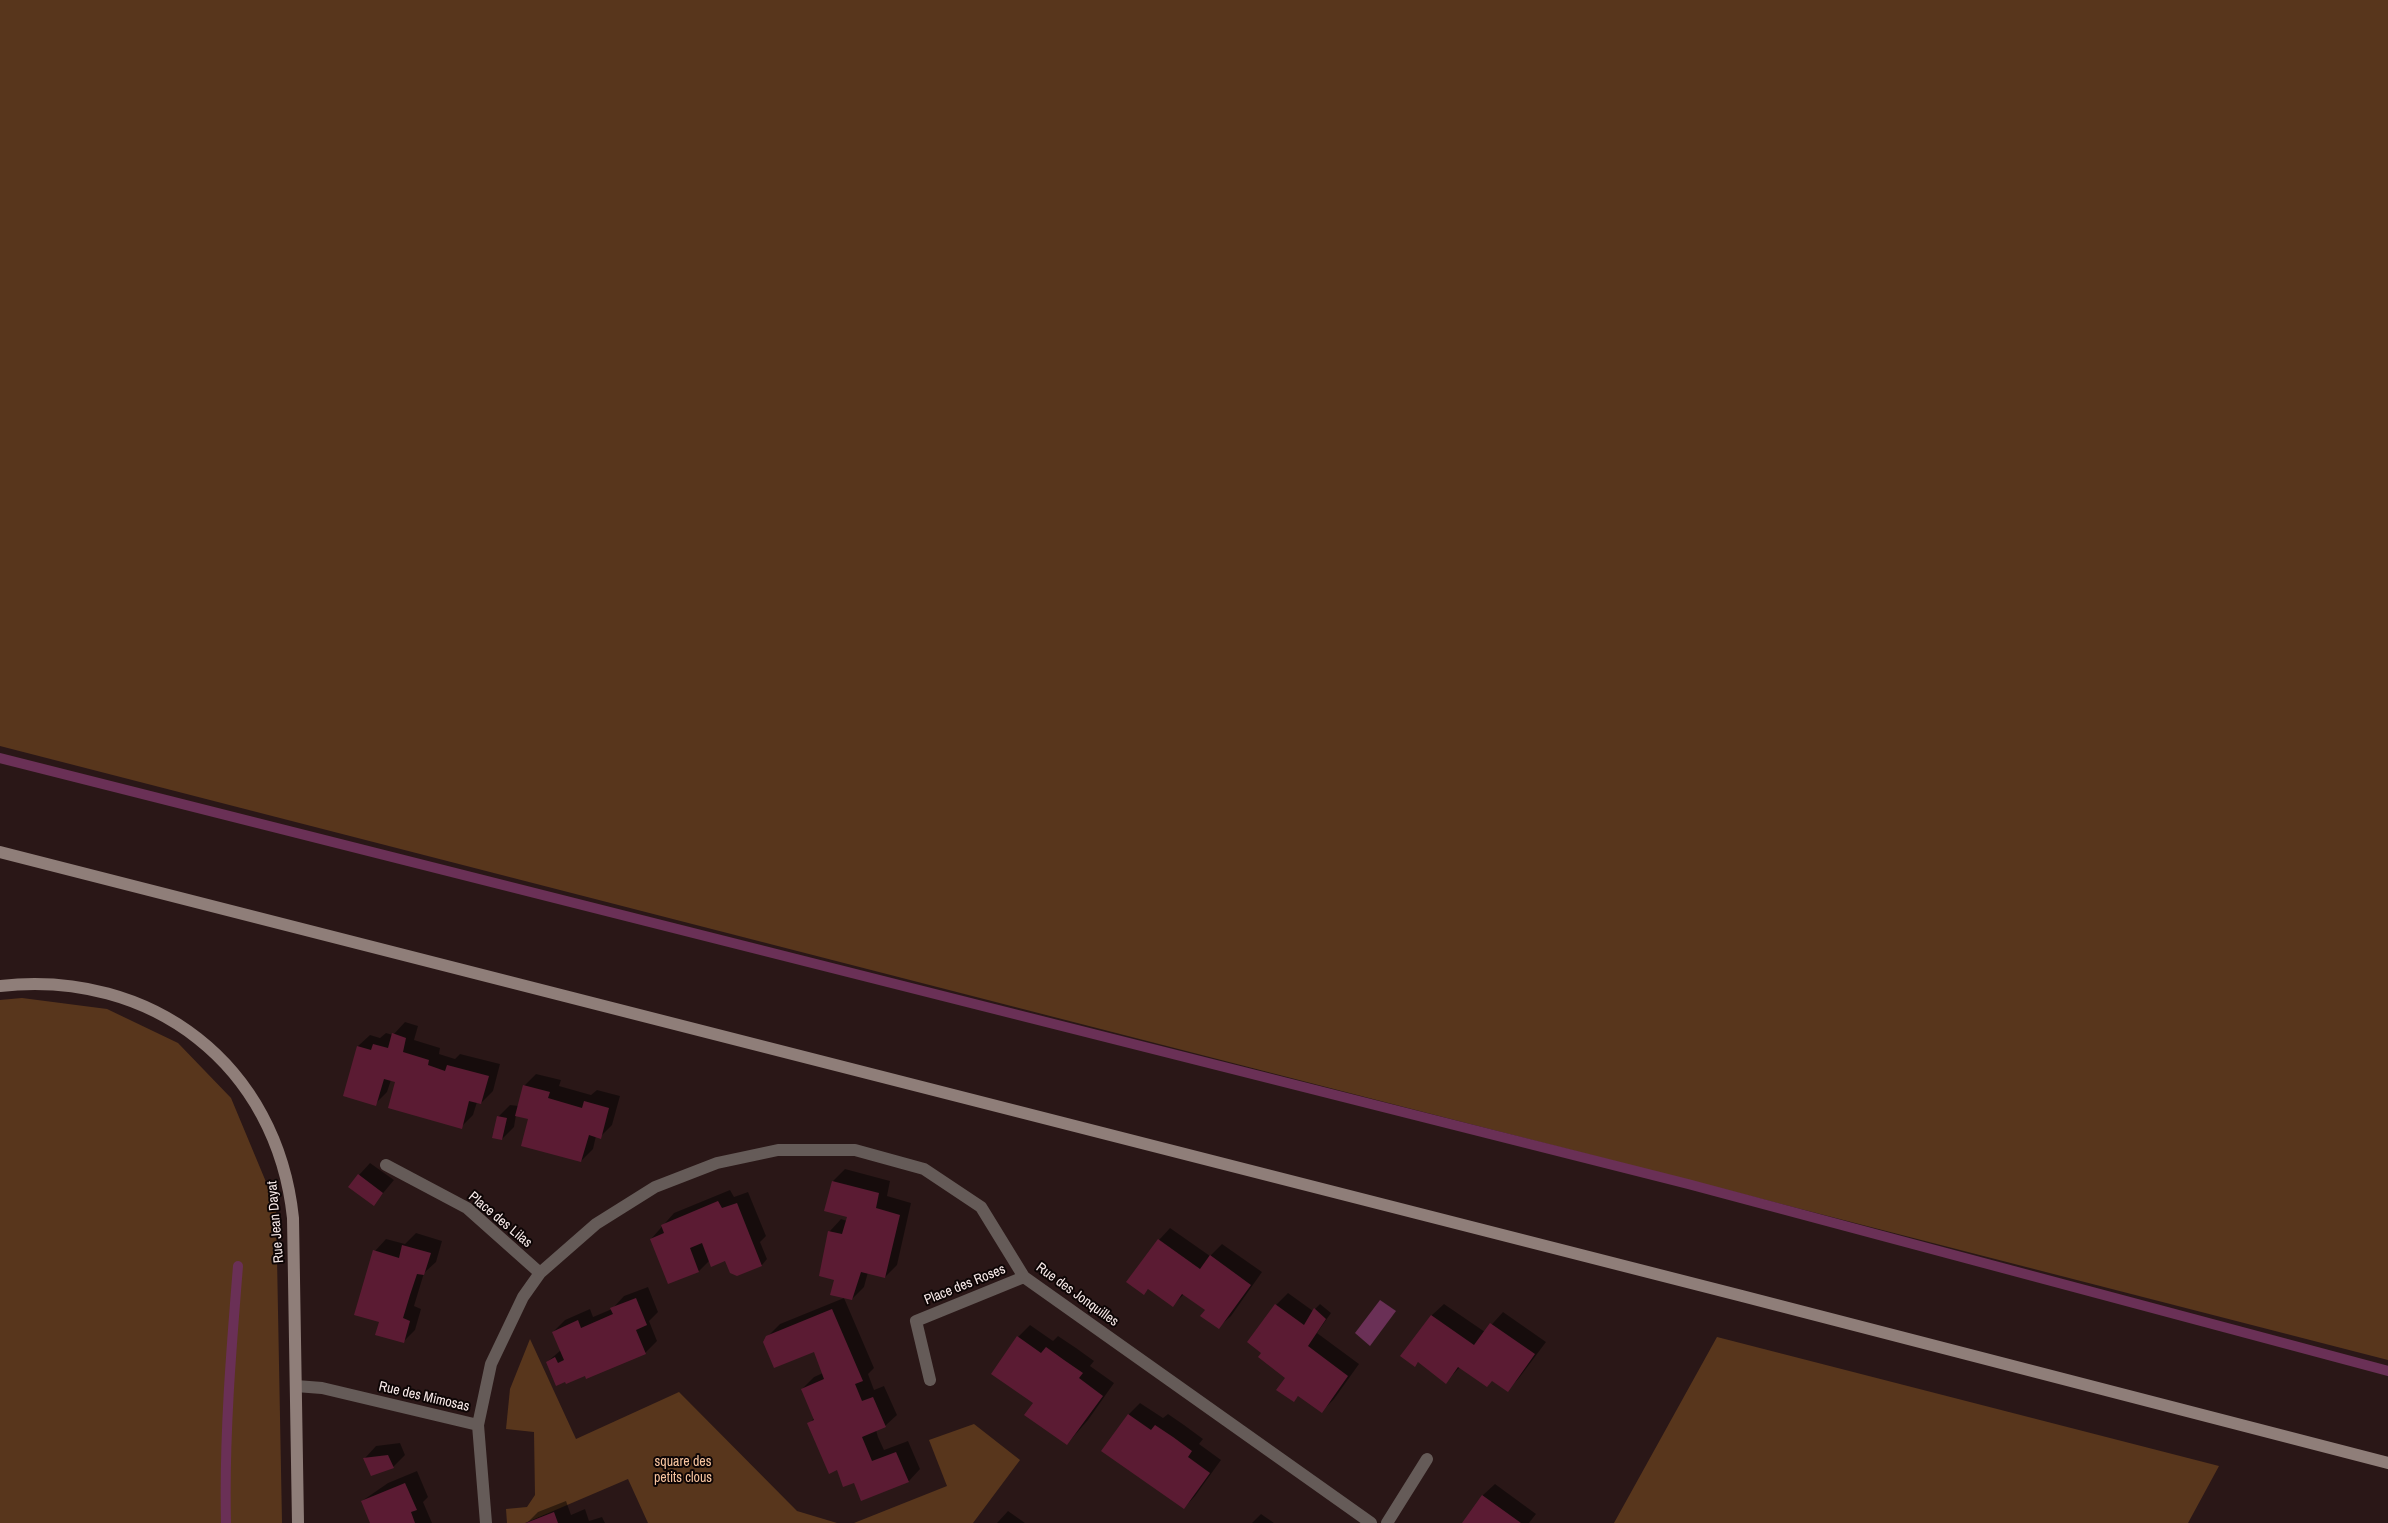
<!DOCTYPE html>
<html>
<head>
<meta charset="utf-8">
<style>
  body { margin:0 }
  canvas { display:block; background:#2a1717 }
</style>
</head>
<body>
<canvas width="2388" height="1523"></canvas>
<script>
const g = document.querySelector('canvas').getContext('2d');
g.lineJoin = 'round';
function fill(path, color) { g.fillStyle = color; g.fill(path, 'evenodd'); }
function trace(path, color, width, dash) { g.strokeStyle = color; g.lineWidth = width; g.lineCap = dash ? 'butt' : 'round'; g.setLineDash(dash || []); g.stroke(path); }
function label(font, color, halo, rows, align = 'center') {
  g.font = font + ' "Archivo Narrow",sans-serif'; g.lineWidth = 4; g.setLineDash([]); g.textBaseline = 'middle'; g.strokeStyle = halo; g.fillStyle = color; for (const [text, x, y, turn = 0] of rows) {
    g.save(); g.translate(x, y); g.rotate((+turn || 0) * Math.PI / 180); g.textAlign = isNaN(turn) ? turn : align; if (halo) g.strokeText(text, 0, 0); g.fillText(text, 0, 0); g.restore();
  }
}
fill(new Path2D(`
  M0 0H2388V1360L0 746Z
  M22 998 107 1009 178 1043 231 1098 276 1206 282 1523H0V1000Z
  M1717 1337 2219 1466 2188 1523H1614Z
  M530 1339 576 1439 679 1392 797 1511 837 1523H648L628 1479 525 1523H507L506 1509 527 1507 535 1495 534 1432 506 1429 510 1389Z
  M974 1424 1020 1460 973 1523H854L947 1486 929 1440Z`), '#58361c');
fill(new Path2D(`
  M1380 1300 1396 1311 1370 1346 1355 1333Z`), '#6a3056');
fill(new Path2D(`
  M405 1022 418 1026 414 1040 440 1048 439 1054 455 1059 460 1054 500 1064 493 1091 481 1103 477 1102 473 1115 461 1127 397 1081 391 1080 387 1092 375 1104 358 1046 370 1035 380 1038 386 1033 393 1035Z
  M536 1074 561 1080 559 1086 591 1095 597 1090 620 1096 612 1125 600 1137 596 1136 593 1149 581 1161 530 1119 516 1115 514 1127 502 1139 498 1117 510 1105 519 1106 524 1086Z
  M370 1163 394 1180 374 1204 359 1175Z
  M845 1169 890 1181 887 1196 911 1203 897 1265 885 1277 868 1272 864 1287 852 1299 835 1279 830 1231 841 1219 847 1221 848 1216 833 1181Z
  M730 1190 734 1197 748 1192 766 1236 760 1242 767 1259 762 1265 737 1274 731 1257 710 1260 699 1271 651 1239 674 1213Z
  M1170 1228 1210 1256 1222 1244 1262 1272 1231 1316 1219 1327 1206 1310 1184 1294 1173 1305 1149 1288 1144 1294 1159 1240Z
  M416 1233 442 1241 436 1262 424 1273 414 1306 421 1309 415 1330 403 1342 380 1321 375 1251 386 1239 405 1244Z
  M648 1287 658 1312 649 1321 657 1341 645 1353 585 1374 547 1362 561 1350 553 1332 565 1320 590 1309 593 1317 612 1309 624 1296Z
  M1288 1293 1313 1311 1320 1304 1331 1313 1317 1333 1359 1364 1334 1399 1322 1411 1299 1395 1293 1401 1287 1378 1263 1352 1276 1305Z
  M844 1298 874 1368 868 1374 874 1390 884 1386 897 1415 885 1426 876 1430 878 1437 884 1450 908 1441 920 1469 909 1481H855L837 1469 809 1424 814 1418 802 1389 814 1377 823 1373 814 1350 767 1337 780 1324Z
  M1444 1304 1485 1332 1503 1312 1546 1342 1519 1378 1508 1390 1493 1380 1460 1367 1446 1382 1419 1361 1414 1366 1402 1356 1432 1315Z
  M1030 1325 1053 1341 1058 1336 1076 1348 1094 1361 1090 1366 1114 1383 1088 1420 1067 1444 1035 1403 993 1373 1018 1337Z
  M1140 1403 1163 1418 1168 1414 1184 1425 1203 1439 1199 1444 1221 1460 1195 1496 1184 1508 1103 1451 1129 1414Z
  M400 1443 405 1455 393 1467 365 1458 376 1446Z
  M417 1471 428 1497 423 1502 432 1523H371L362 1501 388 1483Z
  M1495 1484 1536 1514 1529 1523H1463L1483 1495Z
  M566 1501 571 1515 585 1509 589 1521 602 1517 605 1523H527L538 1512Z
  M1008 1511 1025 1523H997Z
  M1261 1514 1274 1523H1252Z`), '#0007');
trace(new Path2D(`
  M0 758 1688 1184 2388 1371
  M226 1523C224 1438 231 1352 238 1266`), '#6a3056', 10);
fill(new Path2D(`
  M392 1033 406 1038 403 1052 429 1060 428 1065 445 1071 447 1065 489 1076 481 1104 469 1101 462 1129 388 1108 395 1082 384 1079 376 1106 343 1096 357 1046 371 1050 373 1044 388 1048Z
  M523 1085 550 1092 548 1098 582 1108 584 1101 609 1108 601 1139 589 1135 581 1162 521 1146 528 1119 515 1116Z
  M497 1116 507 1118 502 1140 492 1138Z
  M358 1174 383 1193 374 1206 348 1187Z
  M832 1181 879 1193 876 1208 900 1215 885 1278 861 1272 852 1300 830 1295 834 1280 819 1276 828 1231 842 1234 847 1217 824 1211Z
  M718 1201 722 1208 737 1203 762 1266 737 1276 730 1273 725 1261 711 1267 702 1243 690 1248 699 1272 668 1284 650 1239 664 1233 661 1225Z
  M1158 1239 1200 1269 1210 1255 1251 1285 1219 1329 1200 1316 1205 1310 1182 1294 1173 1307 1148 1289 1144 1295 1126 1282Z
  M402 1245 431 1253 424 1275 417 1274 410 1295 403 1318 410 1321 404 1343 375 1335 379 1322 354 1315 373 1250 399 1258Z
  M636 1298 647 1325 636 1330 646 1354 586 1379 585 1376 566 1384 565 1382 556 1386 546 1362 555 1357 558 1363 564 1360 552 1332 578 1320 581 1328 613 1314 610 1308Z
  M1275 1304 1304 1325 1314 1308 1326 1319 1308 1346 1348 1376 1322 1413 1298 1396 1294 1402 1276 1390 1285 1378 1258 1357 1261 1353 1247 1342Z
  M832 1309 863 1381 855 1384 862 1401 873 1397 886 1427 862 1437 872 1461 896 1452 909 1482 861 1501 854 1483 843 1487 837 1470 829 1474 807 1423 814 1420 801 1389 824 1379 814 1352 774 1368 763 1342 766 1336Z
  M1431 1315 1474 1345 1490 1323 1535 1354 1508 1392 1492 1381 1487 1387 1458 1367 1446 1384 1418 1362 1415 1367 1400 1356Z
  M1017 1336 1041 1353 1046 1347 1064 1360 1083 1373 1079 1378 1103 1396 1067 1445 1024 1415 1033 1403 991 1374Z
  M1128 1414 1151 1430 1155 1425 1173 1437 1192 1451 1188 1457 1210 1473 1184 1509 1101 1451Z
  M388 1455 394 1468 371 1476 363 1458Z
  M405 1483 417 1510 411 1512 415 1523H370L361 1501Z
  M1482 1495 1521 1523H1462Z
  M554 1512 558 1523H526Z`), '#5b1b33');
trace(new Path2D(`
  M386 1165 467 1208 540 1273
  M930 1380 916 1321 1024 1277
  M296 1386 322 1388 478 1425
  M486 1523 478 1425 491 1364 523 1297 540 1273 596 1224 655 1187 717 1163 778 1150H855L924 1169 981 1207 1024 1277 1371 1523
  M1387 1523 1427 1459`), '#655b58', 12);
trace(new Path2D(`
  M0 852 1742 1296 2388 1463
  M0 986C152 969 277 1065 293 1218L298 1523`), '#8f7e79', 12);
label('14px', '#f8eae9', '#0d0505', [
  ["Place des Lilas",500,1220,40],
  ["Rue Jean Dayat",276,1222,-95],
  ["Place des Roses",965,1285,-22],
  ["Rue des Jonquilles",1077,1295,36],
  ["Rue des Mimosas",424,1397,13]
]);
label('14px', '#f7c49f', '#0d0505', [
  ["square des",683,1462],
  ["petits clous",683,1478]
]);
</script>
</body>
</html>
